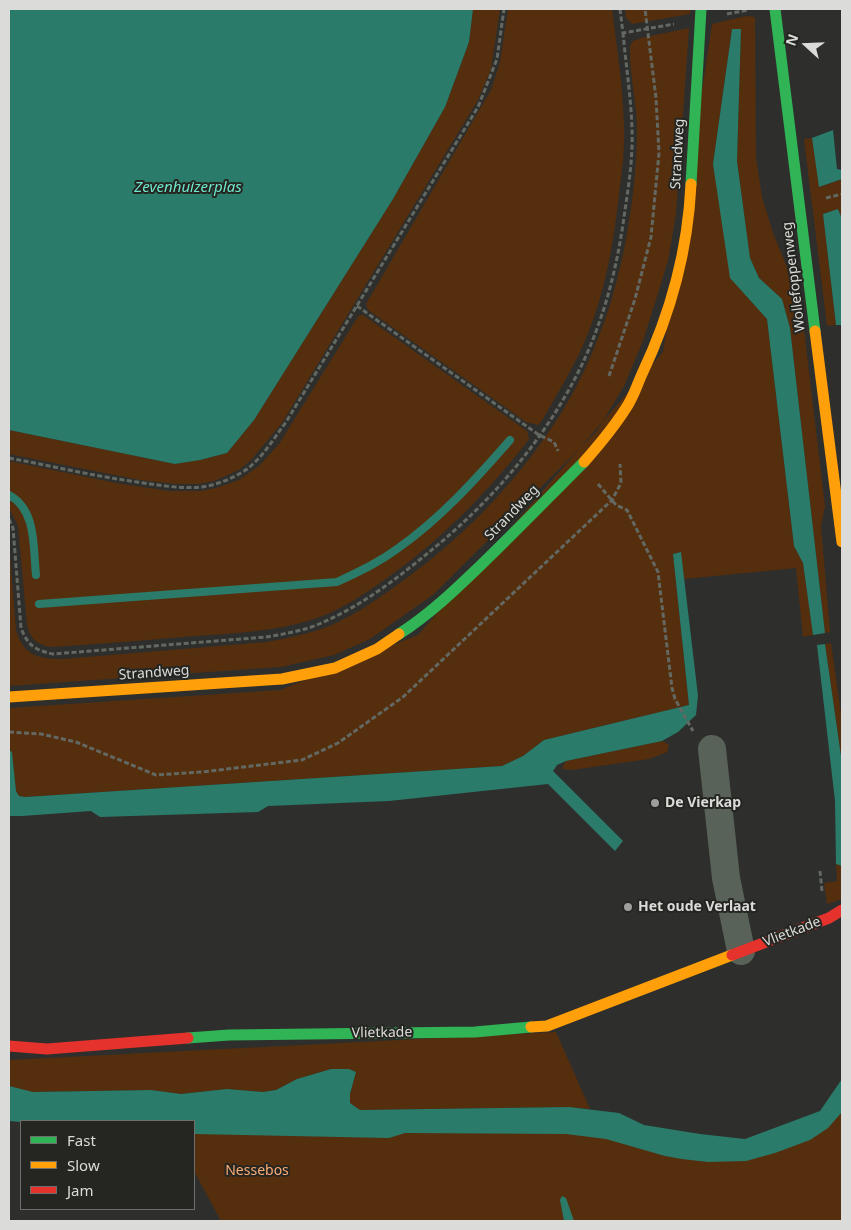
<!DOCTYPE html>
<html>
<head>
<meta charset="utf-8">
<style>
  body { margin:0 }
  #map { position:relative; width:851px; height:1230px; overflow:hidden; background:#2e2f2c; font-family:"Noto Sans",sans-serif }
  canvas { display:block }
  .frame { position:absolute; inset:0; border:10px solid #dbdcd9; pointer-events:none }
  .legend { position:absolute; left:20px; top:1120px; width:175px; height:90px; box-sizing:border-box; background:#252622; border:1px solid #6e6f6b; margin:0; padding:6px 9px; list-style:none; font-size:15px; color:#dbdcd9 }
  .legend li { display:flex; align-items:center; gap:10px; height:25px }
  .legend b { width:25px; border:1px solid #6e6f6b }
  .north { position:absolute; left:781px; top:20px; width:50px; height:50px; -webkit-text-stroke:4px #252622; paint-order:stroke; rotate:290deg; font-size:14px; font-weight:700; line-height:20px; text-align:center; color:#dbdcd9 }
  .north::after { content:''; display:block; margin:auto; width:18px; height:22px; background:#dbdcd9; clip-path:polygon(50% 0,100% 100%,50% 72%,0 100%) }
</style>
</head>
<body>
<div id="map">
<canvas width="851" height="1230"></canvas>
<div class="frame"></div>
<ul class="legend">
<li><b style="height:6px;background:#30b455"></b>Fast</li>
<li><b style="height:6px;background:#ff9f0a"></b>Slow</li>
<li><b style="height:6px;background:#e5322d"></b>Jam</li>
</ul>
<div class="north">N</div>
</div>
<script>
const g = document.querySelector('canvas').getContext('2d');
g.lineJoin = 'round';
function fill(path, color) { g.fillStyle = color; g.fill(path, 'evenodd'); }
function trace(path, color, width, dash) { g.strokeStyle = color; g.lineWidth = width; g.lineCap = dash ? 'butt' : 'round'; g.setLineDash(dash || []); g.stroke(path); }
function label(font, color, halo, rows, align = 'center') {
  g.font = font + ' "Noto Sans",sans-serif'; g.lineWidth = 4; g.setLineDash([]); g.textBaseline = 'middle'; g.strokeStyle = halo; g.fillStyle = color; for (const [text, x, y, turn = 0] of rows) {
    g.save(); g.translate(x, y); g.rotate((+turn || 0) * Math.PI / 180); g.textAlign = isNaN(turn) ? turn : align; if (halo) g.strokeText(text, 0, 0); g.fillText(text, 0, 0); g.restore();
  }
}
fill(new Path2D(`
  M473 9H500L491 69 478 100 282 423 251 460 239 470 214 481 199 484H175L140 480 9 454V430L175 464 200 460 227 453 254 420 393 199 445 107 469 42Z
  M508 9H612C617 48 623 87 624 126 625 149 622 172 619 194 613 250 603 305 578 356 567 378 554 400 541 422L538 425 526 422 368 310 366 304 491 90 500 62Z
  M625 9H690V14L632 24 626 18Z
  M746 16 755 17 756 158 762 197 773 233 789 272 799 288 825 506 821 526 830 632 825 633 790 328 782 299 759 278 750 258 737 161 741 29H732L713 164 750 300 767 319 794 546 803 563 813 635 803 637 796 568 684 579 680 552 673 554 689 705 544 740 523 756 502 766 25 797 19 796 16 791 12 752 9 750V708L280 690 418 635 663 352 712 24Z
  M689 28 676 214 668 261 643 341 624 386 597 431 434 594 370 639 334 655 281 667 9 686V542L16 630C23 655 38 659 62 659L267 642C288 638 308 634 327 627 351 617 372 603 393 588 466 537 532 468 575 389 599 344 615 295 625 245 632 208 637 168 637 130 637 102 629 74 630 46L633 41 641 38Z
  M812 138 820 187 842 179V219L838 209 823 214 836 325 827 326 804 139Z
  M359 315H363L527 431 529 439C486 495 436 545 377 585 358 598 337 612 314 619 275 632 235 633 195 636 147 640 100 644 52 647 37 645 30 639 27 624L18 526 9 508V461L116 483 169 491H200L216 488 239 480 260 465 279 444Z
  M831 643 842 721V763L825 644Z
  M662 741 669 745 667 752 649 759 571 770 562 769 566 761Z
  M836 864 842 866V899L827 904 824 883 837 881Z
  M556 1032 590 1109 569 1107 360 1110 350 1103V1094L356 1072 349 1069H331L297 1079 276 1090 263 1092 227 1089 181 1094 151 1090 33 1092 9 1086V1060Z
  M842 1103V1221H221L194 1171V1121L529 1120 733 1152Z`), '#552e0e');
fill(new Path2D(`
  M9 9H473L469 42 445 107 393 199 254 420 227 453 200 460 175 464 9 430Z
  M732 29H741L737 161 750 258 759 278 782 299 790 328 825 633 813 635 803 563 794 546 767 319 730 278 713 164Z
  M833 130 837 169 842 170V179L819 187 812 138Z
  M838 209 842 219V325H836L823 214Z
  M681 552 698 696 696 715 678 732 662 741 566 761 557 765 553 771 623 841 615 851 548 784 389 801 268 806 258 812 100 817 91 811 22 816H9V750L12 752 16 791 19 796 25 797 502 766 523 756 544 740 689 705 673 554Z
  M825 644 842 763V866L836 864 835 801 817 645Z
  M331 1069H349L356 1072 350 1094V1103L360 1110 569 1107 619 1113 644 1125 700 1134 745 1139 820 1111 842 1079V1112L828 1128 810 1140 775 1153 746 1161 708 1162 682 1159 665 1156 606 1139 566 1134 405 1133 389 1138 194 1134V1121L21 1122 9 1121V1086L33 1092 151 1090 181 1094 227 1089 263 1092 276 1090 297 1079Z
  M562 1196 566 1198 574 1221H564L560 1200Z`), '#2a7b6a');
trace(new Path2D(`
  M9 495C37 510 33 548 36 575
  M39 604 337 582C358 572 378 563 397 549 440 519 476 479 510 440`), '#2a7b6a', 8);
trace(new Path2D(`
  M620 9 623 33 674 24
  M727 14 748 10
  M826 198 842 194
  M357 306 539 435 554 442 558 451
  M609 376 635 299 651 237 659 153 656 98 645 9
  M9 458C51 466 94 476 137 482 158 485 180 489 201 487 217 485 234 478 247 469 264 456 274 438 286 422L478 107 497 59 504 9
  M598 484 616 505 627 510 658 572 672 688 675 699 693 731
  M9 519 13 528 21 628C28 646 35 650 53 654L266 637C284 634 303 631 319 624 362 606 399 577 434 548 505 490 569 410 599 323 612 287 620 248 625 210 629 184 633 156 632 129 631 98 626 65 623 33
  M9 732 41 734 76 742 156 775 202 772 302 760 338 743 403 697 612 500 621 483 620 464
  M820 871 822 891`), '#636962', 3, [5, 2.5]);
trace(new Path2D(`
  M712 749 726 878 741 951`), '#586258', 28);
trace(new Path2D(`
  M775 9 815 331
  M691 184 701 9
  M399 634C429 615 455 590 481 565 516 531 550 496 584 462
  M188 1038 229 1035 475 1032 531 1027`), '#30b455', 11);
trace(new Path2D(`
  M815 331 842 542
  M584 462C599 445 614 427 626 408 633 398 637 385 642 374 670 315 688 249 691 184
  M9 697 282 679 335 668 377 649 399 634
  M531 1027 547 1026 732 955`), '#ff9f0a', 11);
trace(new Path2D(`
  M732 955 829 918 842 910
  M9 1046 47 1049 188 1038`), '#e5322d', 11);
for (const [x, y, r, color] of [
  [655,803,5,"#9e9f9c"],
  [628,907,5,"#9e9f9c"]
]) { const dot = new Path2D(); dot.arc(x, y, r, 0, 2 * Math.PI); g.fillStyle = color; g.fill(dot); trace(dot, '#252622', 2); }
label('14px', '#dbdcd9', '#252622', [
  ["Strandweg",678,154,-87],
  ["Wollefoppenweg",794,277,-97],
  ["Strandweg",512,513,-46],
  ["Strandweg",154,673,-4],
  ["Vlietkade",792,932,-21],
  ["Vlietkade",382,1033,-1]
]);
label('bold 14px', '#dbdcd9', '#252622', [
  ["De Vierkap",665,803],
  ["Het oude Verlaat",638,907]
], 'left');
label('14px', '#fcac75', '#252622', [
  ["Nessebos",257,1171]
]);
label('italic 15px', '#6fe9cd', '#252622', [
  ["Zevenhuizerplas",188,188]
]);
</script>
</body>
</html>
